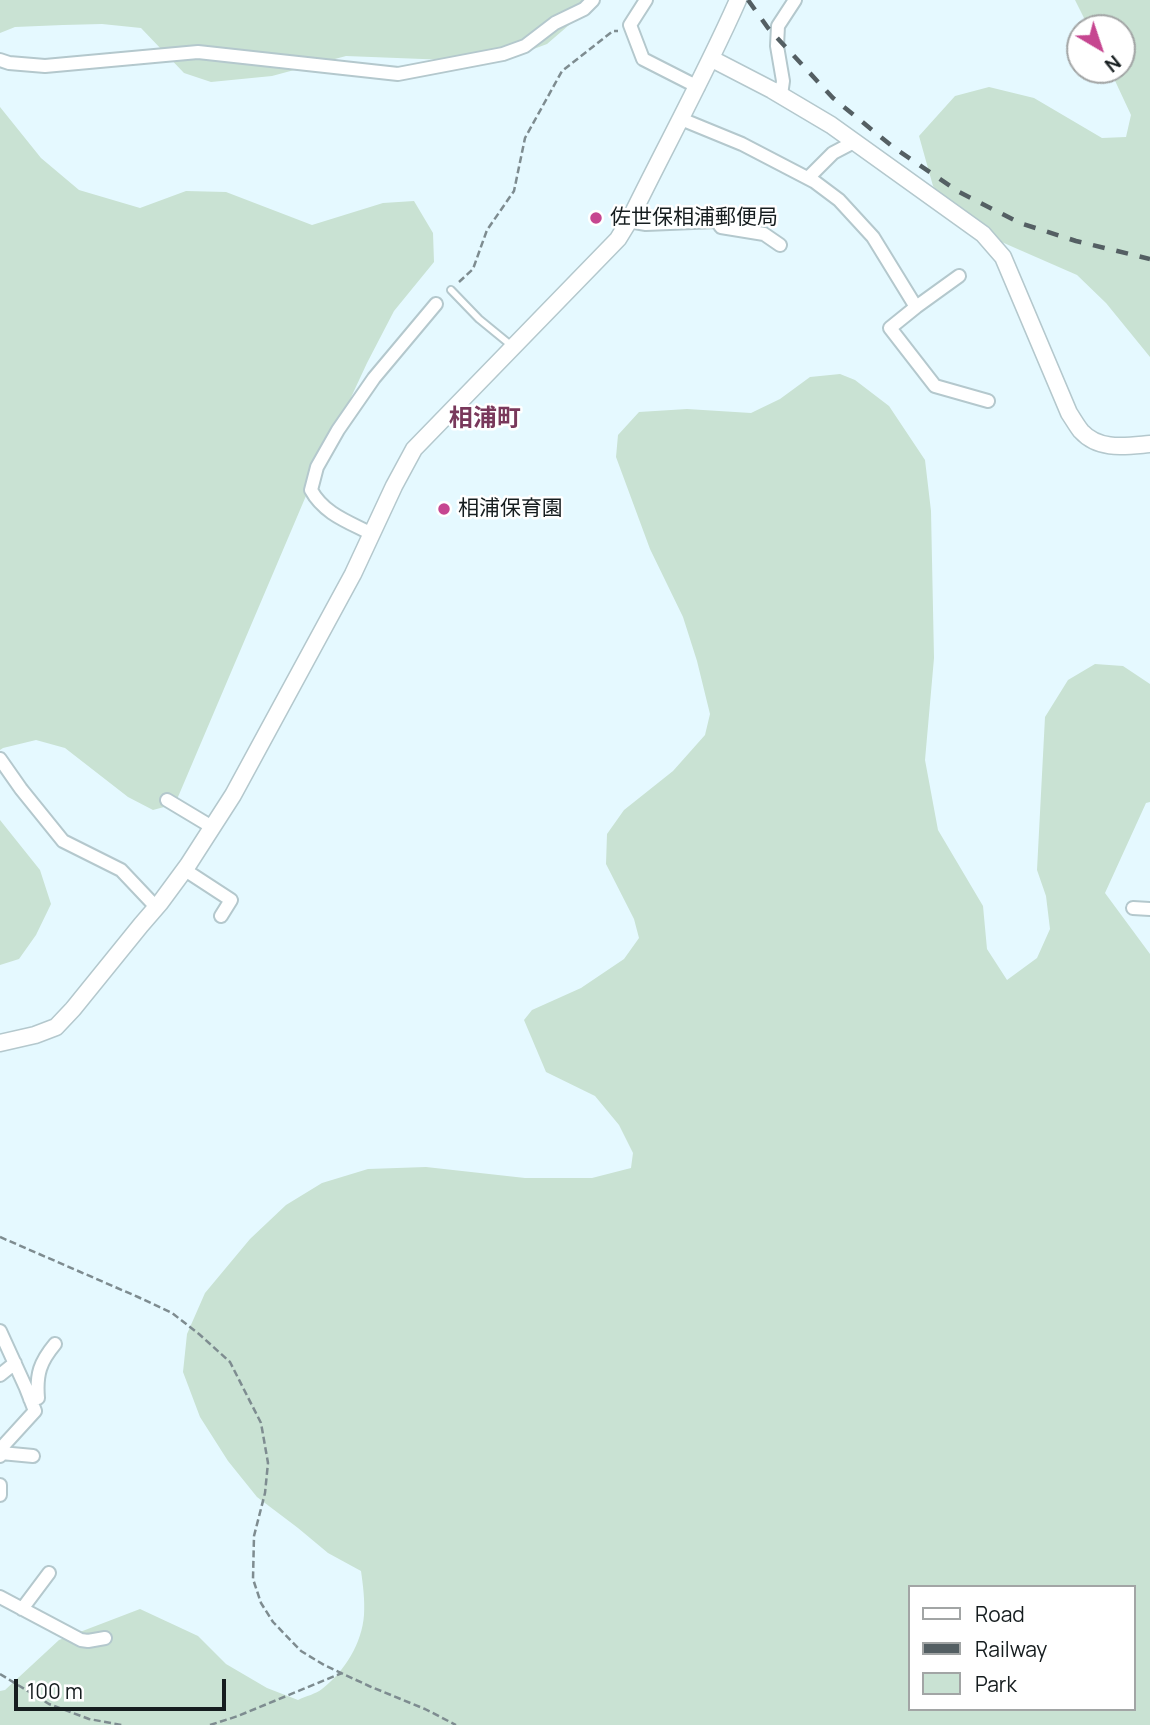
<!DOCTYPE html>
<html>
<head>
<meta charset="utf-8">
<style>
  body { margin:0 }
  #map { position:relative; width:1150px; height:1725px; overflow:hidden; background:#e5f9ff; font-family:Manrope,sans-serif }
  canvas { display:block }
  .legend { position:absolute; left:908px; top:1585px; width:228px; height:126px; box-sizing:border-box; background:#fff; border:2px solid #a2a5a5; margin:0; padding:9px 12px; list-style:none; font-size:21px; color:#161d1f }
  .legend li { display:flex; align-items:center; gap:14px; height:35px }
  .legend b { width:35px; border:2px solid #a2a5a5 }
  .north { position:absolute; left:1066px; top:14px; width:70px; height:70px; box-sizing:border-box; background:#fff; border:2px solid #a2a5a5; border-radius:50%; rotate:141deg; font-size:19px; font-weight:700; line-height:28px; text-align:center; color:#161d1f }
  .north::after { content:''; display:block; margin:auto; width:24px; height:32px; background:#c64690; clip-path:polygon(50% 0,100% 100%,50% 72%,0 100%) }
  .scale { position:absolute; left:14px; top:1679px; width:212px; height:32px; box-sizing:border-box; border:4px solid #161d1f; border-top:0; padding-left:9px; font-size:21px; line-height:24px; white-space:nowrap; color:#161d1f; -webkit-text-stroke:5px #fff; paint-order:stroke }
</style>
</head>
<body>
<div id="map">
<canvas width="1150" height="1725"></canvas>
<ul class="legend">
<li><b style="height:9px;background:#fff"></b>Road</li>
<li><b style="height:9px;background:#545f63"></b>Railway</li>
<li><b style="height:19px;background:#c9e2d3"></b>Park</li>
</ul>
<div class="north">N</div>
<div class="scale">100 m</div>
</div>
<script>
const g = document.querySelector('canvas').getContext('2d');
g.lineJoin = 'round';
function fill(path, color) { g.fillStyle = color; g.fill(path, 'evenodd'); }
function trace(path, color, width, dash) { g.strokeStyle = color; g.lineWidth = width; g.lineCap = dash ? 'butt' : 'round'; g.setLineDash(dash || []); g.stroke(path); }
function label(font, color, halo, rows, align = 'center') {
  g.font = font + ' Manrope,"Noto Sans JP",sans-serif'; g.lineWidth = 5; g.setLineDash([]); g.textBaseline = 'middle'; g.strokeStyle = halo; g.fillStyle = color; for (const [text, x, y, turn = 0] of rows) {
    g.save(); g.translate(x, y); g.rotate((+turn || 0) * Math.PI / 180); g.textAlign = isNaN(turn) ? turn : align; if (halo) g.strokeText(text, 0, 0); g.fillText(text, 0, 0); g.restore();
  }
}
fill(new Path2D(`
  M0 0H598L547 44 499 62 346 56 272 76 211 82 184 73 141 28 102 24 63 25 15 27 0 33Z
  M1075 0H1150V357L1106 303 1077 275 965 226 933 186 919 136 955 96 989 87 1034 98 1102 138 1126 137 1131 115 1110 70H1122V28H1089Z
  M0 107 41 158 79 190 140 208 186 191 226 192 312 225 383 203 414 201 433 233 434 262 394 311 367 363 314 477 175 804 153 810 128 797 65 748 36 740 3 748 0 750Z
  M840 374 855 380 889 406 925 460 931 511 934 658 925 760 938 830 983 906 987 949 1007 980 1037 958 1050 929 1046 896 1037 870 1045 717 1068 680 1095 664 1123 666 1150 684V802L1146 803 1105 893 1150 954V1725H0V1691L5 1690 59 1640 140 1609 198 1636 226 1664 267 1688 298 1700C306 1696 316 1694 322 1689 345 1671 362 1643 364 1615 365 1600 363 1585 361 1571L328 1553 298 1528 257 1497 228 1461 200 1417 183 1372 187 1334 205 1293 250 1239 286 1205 322 1183 368 1169 426 1167 525 1178H592L631 1168 633 1153 619 1125 595 1096 546 1072 524 1020 532 1010 581 988 624 959 639 938 634 919 606 864 607 834 624 810 673 771 705 735 710 714 697 661 683 617 650 549 616 457 618 435 639 412 687 409 751 413 780 399 810 377ZM910 1587H1134V1709H910Z
  M0 820 40 870 51 904 36 935 19 959 0 965Z`), '#c9e2d3');
const service = new Path2D(`
  M451 290 479 319 512 346`);
const minor = new Path2D(`
  M646 0 630 25 643 59 698 87
  M0 60 9 63 45 66 198 52 398 74 503 54 525 46 555 23 584 9 593 0
  M781 95 783 81 777 46 778 26 795 0
  M681 119 742 144 815 182 839 200 873 237 916 307 890 328 935 386 988 401
  M808 178 833 153 854 142
  M629 221 646 224 717 221 721 227 764 234 780 245
  M916 307 959 276
  M372 534C349 522 324 514 311 490L317 467 338 430 374 378 436 304
  M0 759 21 789 63 841 121 870 156 907
  M167 800 212 827
  M185 870 231 900 221 916
  M1133 908 1150 909
  M0 1331 26 1388 35 1411 3 1446 0 1456
  M0 1375 15 1363
  M30 1399 38 1398C36 1374 40 1362 55 1344
  M1 1453 33 1456
  M0 1485V1495
  M0 1597 81 1640 88 1641 105 1638
  M22 1609 49 1573`);
const tertiary = new Path2D(`
  M712 59 772 90 831 125 983 234 1003 257 1069 413C1073 419 1077 426 1081 431 1099 451 1126 446 1150 444
  M0 1043 35 1035 56 1027 73 1009 141 925 160 903 188 865 233 795 353 574 394 486 414 449 618 239 629 221C665 147 705 75 738 0`);
trace(service, '#b4c8cd', 10);
trace(minor, '#b4c8cd', 16);
trace(tertiary, '#b4c8cd', 19);
trace(new Path2D(`
  M459 282 473 269 487 230 514 191 525 138 562 71 613 31H618
  M0 1237 138 1297 172 1313 199 1334 230 1362 261 1423 268 1463 265 1493 254 1536 253 1579 261 1603 273 1622 301 1651 324 1665 369 1686 425 1709 456 1725
  M0 1674 49 1704 89 1719 122 1725
  M210 1725 238 1716 342 1673`), '#7e8c90', 2.5, [7, 3.5]);
trace(service, '#fff', 6);
trace(minor, '#fff', 12);
trace(tertiary, '#fff', 16);
trace(new Path2D(`
  M748 0 768 28 833 98 893 147 959 192 1020 223 1076 241 1150 259`), '#545f63', 4.5, [12, 12]);
for (const [x, y, r, color] of [
  [596,218,7,"#c64690"],
  [444,509,7,"#c64690"]
]) { const dot = new Path2D(); dot.arc(x, y, r, 0, 2 * Math.PI); g.fillStyle = color; g.fill(dot); trace(dot, '#fff', 2.5); }
label('21px', '#161d1f', '#fff', [
  ["佐世保相浦郵便局",610,218],
  ["相浦保育園",458,509]
], 'left');
label('bold 24px', '#79385b', '#fff', [
  ["相浦町",485,419]
]);
</script>
</body>
</html>
